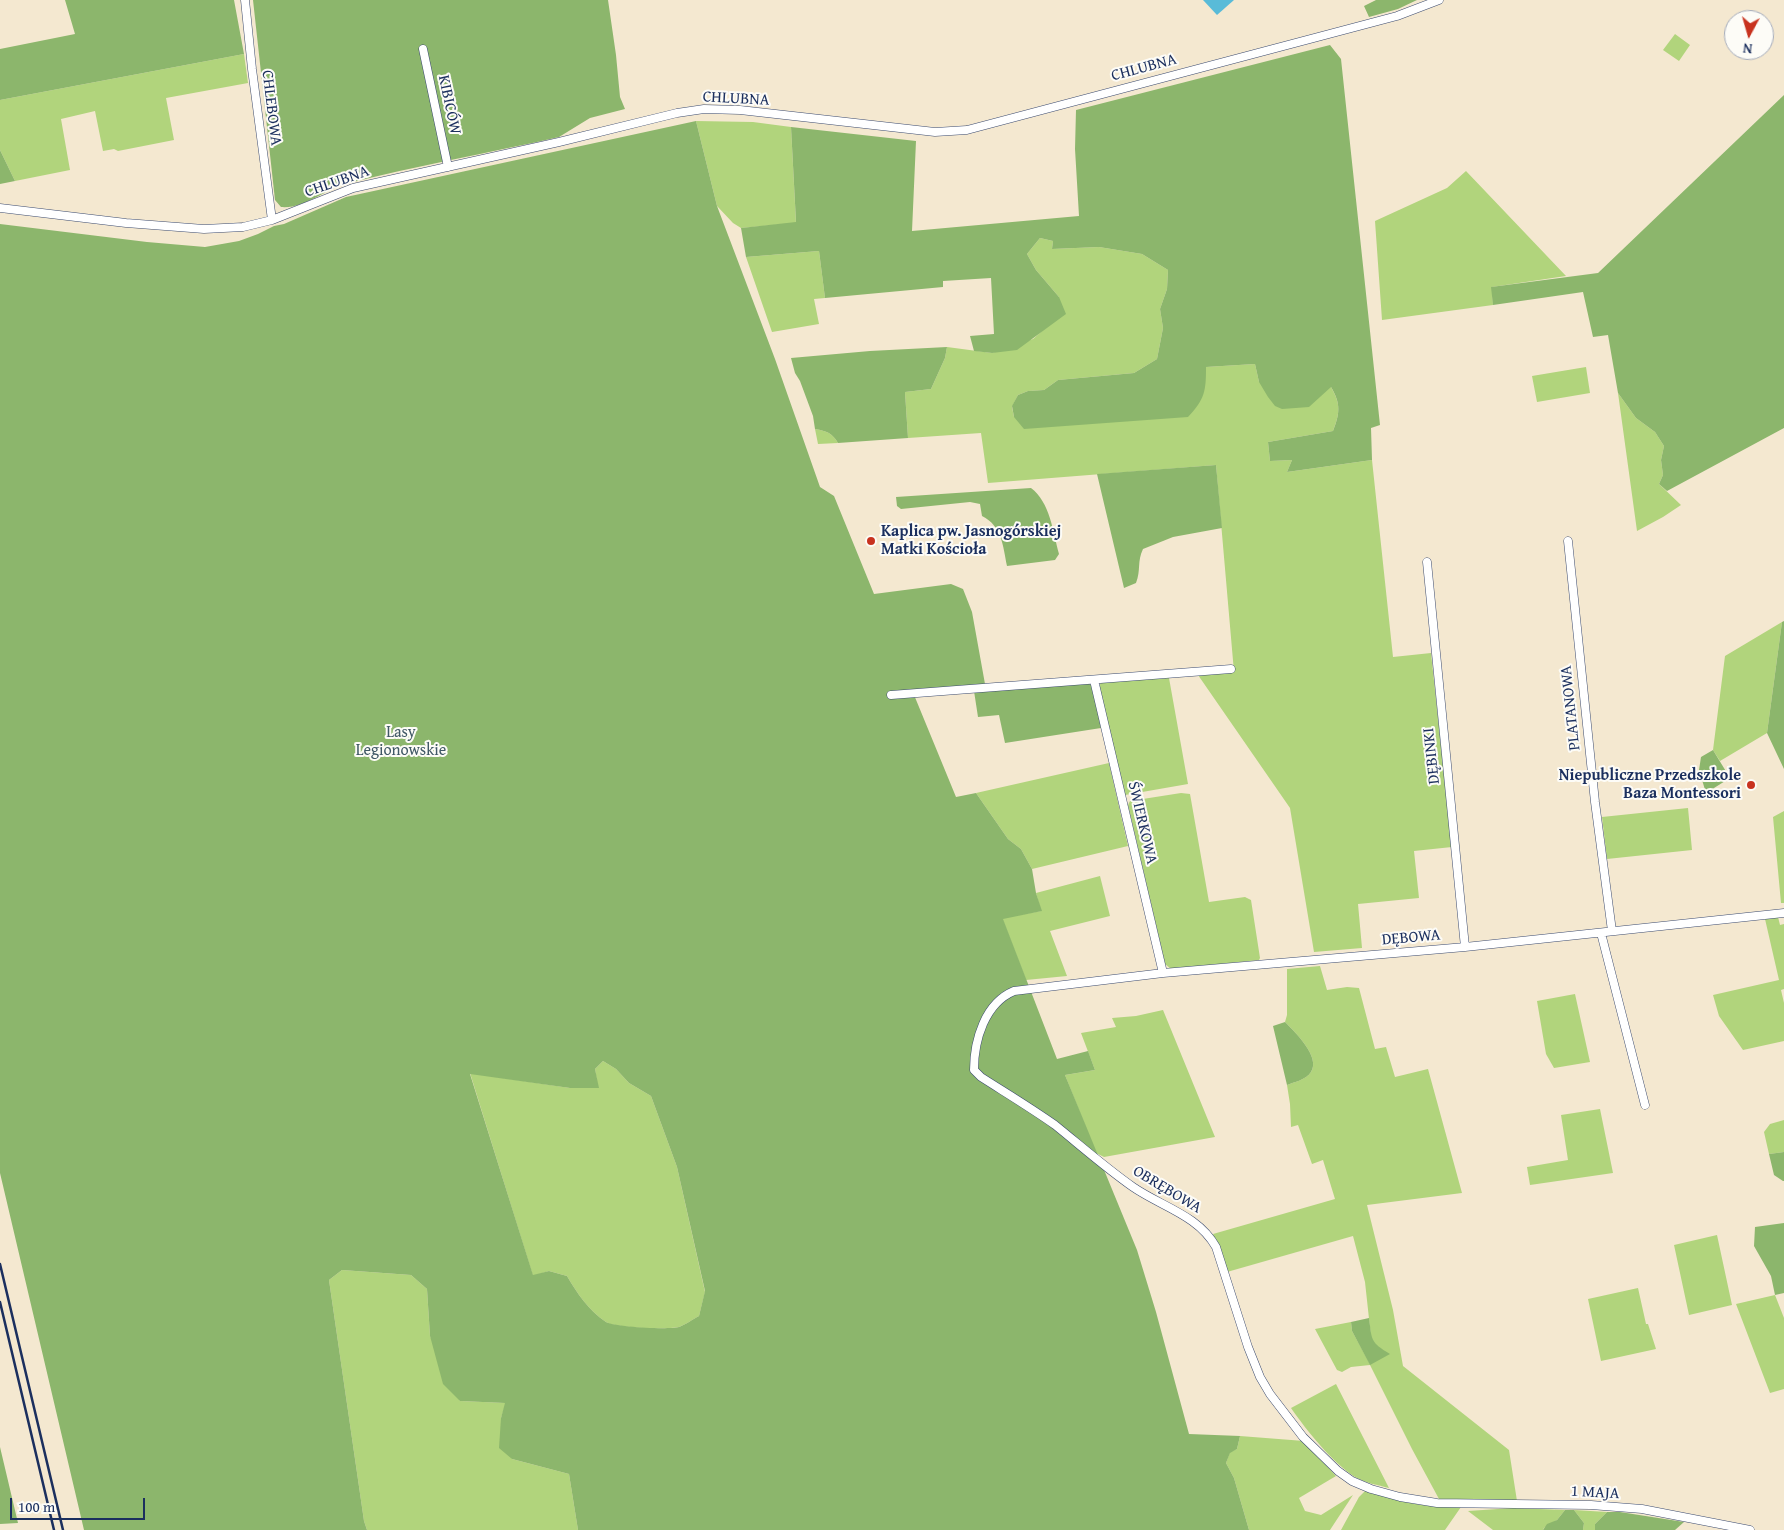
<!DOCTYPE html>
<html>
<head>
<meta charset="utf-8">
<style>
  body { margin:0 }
  #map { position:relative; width:1784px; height:1530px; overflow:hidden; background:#f4e8d0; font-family:"Gentium Book Plus",serif }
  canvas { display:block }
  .north { position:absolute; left:1724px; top:10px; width:50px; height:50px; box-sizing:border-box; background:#fdfcf7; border:1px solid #a3aaba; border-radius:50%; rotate:186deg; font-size:14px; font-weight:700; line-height:20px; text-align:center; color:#1b2f5e }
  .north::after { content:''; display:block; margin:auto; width:18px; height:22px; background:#c8321e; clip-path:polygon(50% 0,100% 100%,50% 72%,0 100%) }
  .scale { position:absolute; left:10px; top:1498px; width:135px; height:22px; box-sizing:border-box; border:2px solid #1b2f5e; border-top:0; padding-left:6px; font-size:15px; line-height:18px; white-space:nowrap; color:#1b2f5e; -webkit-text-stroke:4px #fdfcf7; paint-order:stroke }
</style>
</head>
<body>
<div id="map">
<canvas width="1784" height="1530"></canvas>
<div class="north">N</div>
<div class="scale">100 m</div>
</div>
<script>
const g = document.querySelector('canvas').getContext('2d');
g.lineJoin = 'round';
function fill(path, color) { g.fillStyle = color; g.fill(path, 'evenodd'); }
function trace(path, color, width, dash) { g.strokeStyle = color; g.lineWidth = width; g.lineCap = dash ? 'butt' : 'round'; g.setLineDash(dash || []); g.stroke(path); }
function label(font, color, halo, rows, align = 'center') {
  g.font = font + ' "Gentium Book Plus",serif'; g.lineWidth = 4; g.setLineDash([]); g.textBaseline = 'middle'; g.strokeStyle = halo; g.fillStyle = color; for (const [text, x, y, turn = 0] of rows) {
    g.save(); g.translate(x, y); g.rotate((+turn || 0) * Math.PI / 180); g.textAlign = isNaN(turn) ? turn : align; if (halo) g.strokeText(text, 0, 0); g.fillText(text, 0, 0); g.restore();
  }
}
fill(new Path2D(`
  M1675 34 1690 45 1679 61 1663 50Z
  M244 54 248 83 166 98 174 140 118 151 114 149 103 151 95 111 61 119 70 170 15 181 0 150V100Z
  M696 121 753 122 791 127 796 223 741 228 733 223 717 206Z
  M1466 171 1566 276 1492 287 1493 305 1382 320 1375 221 1447 188Z
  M1040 238 1053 241 1052 249 1099 247 1142 254 1168 270 1167 289 1160 309 1163 328 1157 359 1134 373 1058 380 1044 390 1028 391 1018 395 1012 407 1014 417 1206 367 1255 364 1259 382 1331 387C1341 405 1340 412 1333 431L1268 442 1270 461 1292 460 1287 472 1372 460 1393 657 1431 653 1452 847 1414 851 1419 898 1358 904 1362 948 1314 952 1290 808 1198 675 1234 672 1216 465 988 483 981 433 908 438 905 392 931 389 945 358 947 347 992 353 1033 339 1050 324 1059 297 1036 270 1027 254Z
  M819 251 825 298 814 299 819 324 772 332 746 257Z
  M1586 367 1590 393 1537 402 1532 376Z
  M1618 393 1636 418 1655 432 1664 446 1661 460 1663 475 1659 484 1681 505 1663 517 1637 531Z
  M815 429C827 431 832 433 838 443L818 444Z
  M1782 622 1767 733 1720 761 1713 750 1725 656Z
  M1169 678 1188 784 1125 795 1099 687 1101 682Z
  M1109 763 1128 846 1032 869 1021 849 1008 839 976 793Z
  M1181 793 1190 794 1209 902 1245 897 1251 900 1260 958 1259 960 1171 969 1165 964 1128 805 1130 801Z
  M1688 808 1692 850 1607 859 1602 817Z
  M1784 811V903H1781L1773 817Z
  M1100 876 1110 916 1050 931 1067 976 1026 980 1002 918 1041 911 1036 893Z
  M1778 917 1780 925 1784 924V989L1781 990 1784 1003V1041L1743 1050 1719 1016 1713 995 1779 980 1765 919Z
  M1320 966 1327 990 1347 987 1359 988 1375 1049 1386 1047 1395 1077 1428 1069 1462 1193 1367 1205 1393 1310 1403 1366 1509 1450 1517 1501 1439 1499 1412 1449 1370 1365 1351 1367 1342 1372 1337 1370 1315 1329 1351 1322 1352 1331 1370 1364 1375 1345 1371 1337 1365 1282 1353 1236 1227 1272 1213 1234 1335 1199 1323 1160 1312 1164 1298 1125 1291 1127 1290 1104 1287 1085C1294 1082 1306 1080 1311 1072 1321 1057 1295 1032 1285 1022L1287 1015V969Z
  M1575 994 1590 1062 1554 1068 1546 1054 1537 1001Z
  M1163 1010 1215 1137 1104 1157 1096 1153 1065 1075 1095 1070 1081 1033 1116 1027 1112 1018 1136 1016Z
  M603 1061 616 1069 629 1083 651 1096 677 1167 705 1292 699 1316C693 1319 685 1325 679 1327 667 1330 615 1328 606 1322 589 1311 577 1293 567 1276L549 1271 533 1276 470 1073 570 1088H598L595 1069Z
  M1600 1109 1613 1173 1530 1185 1527 1167 1568 1160 1561 1115Z
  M1784 1120V1152L1769 1154 1764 1132 1770 1124Z
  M1717 1235 1732 1305 1689 1315 1674 1245Z
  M342 1270 411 1275 427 1289 430 1336 460 1401 506 1403 501 1418 512 1459 569 1474 578 1530H367L364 1521 329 1280Z
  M1638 1288 1646 1324H1648L1656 1349 1601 1361 1588 1299Z
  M1775 1295 1784 1318V1389L1770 1393 1736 1304Z
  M1336 1384 1389 1488C1378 1485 1365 1483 1355 1477 1332 1462 1307 1431 1291 1408Z
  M1240 1436 1304 1441 1336 1476 1299 1498 1305 1511 1321 1515 1353 1495 1330 1530H1249L1234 1478 1226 1463 1230 1452 1237 1449Z
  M1366 1490C1398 1502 1427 1508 1461 1507L1445 1530H1341L1359 1497Z
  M1513 1508 1565 1510 1557 1520 1544 1528 1543 1530H1493L1468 1511Z
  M1574 1510 1607 1512 1595 1524V1530H1583L1584 1523Z`), '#b1d47c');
fill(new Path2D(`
  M65 0H234L244 54 0 100V49L75 34Z
  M253 0H608L616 55 620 97 625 109 590 118 559 137C488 153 416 166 345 184 324 190 304 209 281 207L275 200Z
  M1376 0H1417L1398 9 1369 17 1364 6Z
  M1330 45 1341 59 1380 425 1371 428 1372 460 1287 472 1292 460 1270 461 1268 442 1333 431C1340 413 1341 404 1331 387L1309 407 1282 409 1275 406 1268 397 1259 382 1255 364 1206 367C1206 391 1205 399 1188 417L1024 429 1014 417 1012 406 1018 395 1028 391 1044 390 1058 380 1134 373 1157 359 1163 328 1160 309 1167 289 1168 270 1142 254 1099 247 1052 249 1053 241 1040 238 1027 254 1036 270 1059 297 1066 314 1017 350 992 353 974 351 970 336 994 334 991 278 943 281V287L825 298 819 251 746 257 741 228 796 222 791 127 916 141 912 231 1079 216 1075 149 1076 110Z
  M1784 95V428L1667 491 1659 484 1663 475 1661 460 1664 446 1655 432 1636 418 1618 393 1608 335 1593 337 1583 292 1493 305 1491 287 1598 273Z
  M696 121 717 206 775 359 820 487 834 496 874 594 951 584 963 589 972 612 985 684 912 690 956 797 976 793 1008 839 1021 849 1032 869 1036 893 1042 911 1003 919 1057 1059 1088 1051 1095 1070 1065 1075 1137 1250 1156 1312 1189 1434 1240 1436 1237 1449 1230 1453 1226 1463 1234 1478 1249 1530H578L569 1474 512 1459 499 1448 501 1418 505 1403 460 1401 443 1384 430 1336 427 1289 411 1275 342 1270 329 1280 364 1521 367 1530H84L0 1173V224L147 242 205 247 239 241 258 234 274 226 284 224 346 197ZM603 1061 616 1069 629 1083 651 1096 677 1167 705 1291 699 1316C693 1319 685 1325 679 1327 668 1330 615 1327 606 1322 589 1311 577 1293 567 1276L549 1271 533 1275 470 1074 570 1088H599L595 1069Z
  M0 150 15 181 0 184Z
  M947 347 945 358 931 389 905 392 908 438 838 443C832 433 827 431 815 429L813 416 800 381 795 373 791 358 870 351Z
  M1216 465 1222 528 1173 537 1143 549C1137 561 1141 571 1136 583L1124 588 1097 474Z
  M1031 488C1050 502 1053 532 1059 554L1055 560 1007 566C1003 546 1002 526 982 516L980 504 970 502 901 509 897 506 896 497Z
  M1784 621V769L1767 733 1782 622Z
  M1088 683 1092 686 1101 728 1005 743 999 715 978 717 974 691Z
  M1713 750 1730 778 1706 793 1699 770 1701 757Z
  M1285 1022C1295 1032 1321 1057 1311 1072 1306 1080 1294 1082 1287 1085L1273 1026Z
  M1784 1152V1181H1783L1774 1175 1769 1154Z
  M1784 1223V1293L1775 1295 1771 1276 1754 1246 1755 1227Z
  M1369 1318C1372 1340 1370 1342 1390 1354L1370 1365 1352 1331 1351 1322Z
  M0 1447 18 1523 0 1524Z
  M1565 1510H1574L1584 1523 1583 1530H1543L1547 1524 1557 1520Z
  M1607 1512H1620L1684 1522 1675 1530H1595V1524Z`), '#8cb66c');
fill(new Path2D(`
  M1203 0H1234L1217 15Z`), '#59bbd8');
const minor = new Path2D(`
  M245 0 252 69 272 220
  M423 49 448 167
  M0 208 126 223 204 229 243 227 272 220 353 188 559 142 677 113 704 109 740 110 935 132 967 130 1397 16 1439 0
  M1568 541 1595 802 1612 931
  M1427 562 1465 947
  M1094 680 1163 973
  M891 695 1231 669
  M1601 933 1645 1105
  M1750 1530 1642 1509 1591 1505 1437 1503 1400 1497 1371 1489 1352 1481 1338 1471 1303 1437 1270 1394 1260 1377 1248 1347 1216 1247C1198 1215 1162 1207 1133 1187 1106 1168 1081 1146 1055 1125 1031 1108 1006 1093 981 1077L974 1070C974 1040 985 1003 1014 991L1163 973 1465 947 1784 913`);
trace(minor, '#3c4b6f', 9);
trace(minor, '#fff', 8);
trace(new Path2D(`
  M0 1264 63 1530
  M0 1302 54 1530`), '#1b2f5e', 2.5);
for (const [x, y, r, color] of [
  [871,541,5,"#c8321e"],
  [1751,785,5,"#c8321e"]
]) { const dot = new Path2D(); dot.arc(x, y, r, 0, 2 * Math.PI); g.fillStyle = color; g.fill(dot); trace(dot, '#fdfcf7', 2); }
label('16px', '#1b2f5e', '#fdfcf7', [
  ["CHLUBNA",1144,68,-15],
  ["CHLUBNA",736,99,3],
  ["KIBICÓW",449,105,78],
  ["CHLEBOWA",271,108,83],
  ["CHLUBNA",337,182,-19],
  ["PLATANOWA",1571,708,-96],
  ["DĘBINKI",1432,756,-96],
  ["ŚWIERKOWA",1142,823,77],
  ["DĘBOWA",1411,938,-5],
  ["OBRĘBOWA",1167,1190,31],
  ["1 MAJA",1595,1493,3]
]);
label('bold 16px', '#1b2f5e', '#fdfcf7', [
  ["Kaplica pw. Jasnogórskiej",881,532],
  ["Matki Kościoła",881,550],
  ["Niepubliczne Przedszkole",1741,776,"right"],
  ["Baza Montessori",1741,794,"right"]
], 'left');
label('16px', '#405866', '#fdfcf7', [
  ["Lasy",401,733],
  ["Legionowskie",401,751]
]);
</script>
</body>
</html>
